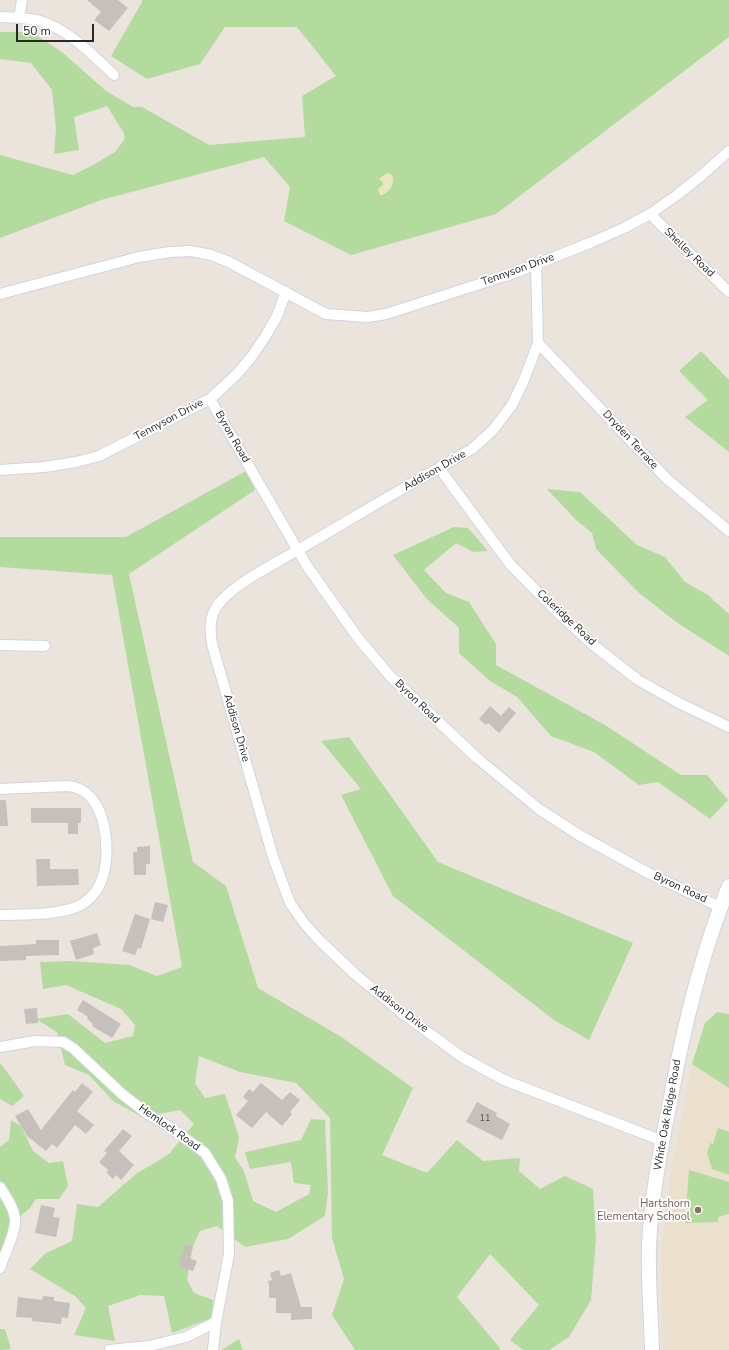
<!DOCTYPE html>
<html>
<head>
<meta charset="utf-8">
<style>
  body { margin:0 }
  #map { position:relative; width:729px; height:1350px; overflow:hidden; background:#eae4dc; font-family:"Nunito Sans",sans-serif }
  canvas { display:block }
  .scale { position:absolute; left:16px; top:24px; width:78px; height:18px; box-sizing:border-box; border:2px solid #292929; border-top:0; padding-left:5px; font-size:12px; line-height:14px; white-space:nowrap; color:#292929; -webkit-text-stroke:3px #fff; paint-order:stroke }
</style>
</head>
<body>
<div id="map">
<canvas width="729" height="1350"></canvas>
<div class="scale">50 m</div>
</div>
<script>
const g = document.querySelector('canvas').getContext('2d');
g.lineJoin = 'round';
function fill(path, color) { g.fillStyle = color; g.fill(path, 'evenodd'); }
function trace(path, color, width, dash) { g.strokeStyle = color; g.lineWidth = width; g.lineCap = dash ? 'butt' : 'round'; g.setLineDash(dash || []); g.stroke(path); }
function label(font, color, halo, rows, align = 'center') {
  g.font = font + ' "Nunito Sans",sans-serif'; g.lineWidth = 3.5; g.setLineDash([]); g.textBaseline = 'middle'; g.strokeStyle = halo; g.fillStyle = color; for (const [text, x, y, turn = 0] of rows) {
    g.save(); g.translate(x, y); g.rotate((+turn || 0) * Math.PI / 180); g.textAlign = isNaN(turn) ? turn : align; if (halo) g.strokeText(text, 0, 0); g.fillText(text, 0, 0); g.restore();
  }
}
fill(new Path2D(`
  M692 1064 729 1088V1350H663L661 1252 672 1167Z`), '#eae0cd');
fill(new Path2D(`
  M142 0H729V37L496 214 351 255 284 221 290 187 264 157 101 200 0 238V155L73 175 95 164 116 151 125 138 124 133 107 106 74 117 79 150 54 154 56 129 52 90 31 63 0 59V32H31L62 52 106 91 133 107H142L209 145 305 137 302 96 336 76 297 27H225L200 64 147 79 111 56 142 2Z
  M701 351 729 380V452L685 417 708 400 679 371Z
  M246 471 255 490 129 574 193 862 226 886 258 988 343 1038 413 1088 382 1155 427 1173 457 1140 483 1161 520 1158 519 1171 540 1189 565 1176 593 1189 596 1239 591 1300 569 1337 549 1350H523L510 1340 539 1305 490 1254 457 1297 500 1348 499 1350H355L332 1315 344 1279 332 1238 330 1118 296 1083 240 1072 199 1056 195 1083 205 1098 225 1094 239 1137 235 1158 244 1171 253 1201 276 1212 309 1194 311 1185 294 1183 291 1162 250 1169 245 1152 301 1140 311 1119 325 1120 328 1193 325 1216 288 1239 245 1247 217 1226 200 1231 193 1246 187 1280 194 1293 213 1300 212 1318 172 1333 164 1296 140 1295 108 1306 115 1341 74 1335 86 1308 75 1296 30 1269 46 1253 72 1241 77 1204 98 1207 136 1174 169 1154 194 1124 180 1110 142 1117 113 1101 89 1075 65 1065 57 1032 36 1019 68 1014 105 1043 133 1036 135 1025 121 1009 66 985 43 989 40 962 71 961 129 965 157 976 182 967 112 575 0 567V537H126Z
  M547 489 580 492 637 545 665 557 685 582 708 595 729 614V656L676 622 638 592 596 549 592 533 576 520Z
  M454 527 468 528 488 551 473 552 456 543 424 570 446 593 469 602 496 644V665L605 725 681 775H707L728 800 710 819 658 782 639 785 594 752 551 736 517 697 490 681 459 653V628L426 598 393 555Z
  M349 737 438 862 633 943 589 1040 554 1020 393 896 341 795 361 789 321 741Z
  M717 1012 729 1014V1088L692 1064 705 1023Z
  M0 1064 2 1065 24 1096 12 1106 0 1099Z
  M11 1120 21 1126 33 1151 49 1163 63 1161 68 1186 59 1199H36L30 1208 10 1225 0 1256V1147L9 1140Z
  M718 1128 729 1132V1175L712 1169 707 1153 710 1143 713 1144Z
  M689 1170 729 1182V1214L718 1217V1222L685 1223Z
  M0 1329H5L11 1349 0 1350Z
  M239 1339 243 1350H221Z`), '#b3db9e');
fill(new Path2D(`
  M388 173 392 175C395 184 391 190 383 195H380L378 189 383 185V182L380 180V178Z`), '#ece5c2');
fill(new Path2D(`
  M87 0H118L128 8 109 31 94 20 101 12Z
  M490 706 501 716 509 707 516 713 499 733 488 723 486 725 479 719Z
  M0 800H6L8 826H0Z
  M31 808H81V823H78V834H68V823H31Z
  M150 846V864H146V875H134L133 852H137V847Z
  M36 859H50V869H78L79 885 37 886Z
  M155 902 168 905 163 922 151 919Z
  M135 914 150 919 141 949 138 948 135 955 122 951Z
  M97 933 101 945 93 948 94 954 76 960 70 941Z
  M36 940H59V955L26 956V960L0 961V946L36 944Z
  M83 1000 121 1024 112 1038 92 1026 93 1024 87 1019 88 1017 77 1010Z
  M37 1008 38 1023 26 1024 24 1009Z
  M82 1083 93 1092 77 1111 94 1125 86 1134 75 1125 57 1148 52 1144 46 1151 27 1136 15 1116 28 1109 41 1130 73 1090 75 1092Z
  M261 1083 282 1100 290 1092 300 1100 290 1112 292 1114 282 1126 266 1112 252 1128 236 1115 248 1101 243 1097 249 1089 253 1092Z
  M477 1102 497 1113 496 1116 510 1124 502 1140 466 1122Z
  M123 1129 132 1136 119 1151 134 1165 121 1180 116 1175 113 1179 106 1172 108 1170 99 1162 107 1153 104 1151Z
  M41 1205 55 1208 53 1217 60 1218 56 1237 35 1233Z
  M185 1244 193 1247 189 1258 197 1261 193 1271 178 1266Z
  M279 1270 281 1276 291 1273 301 1307H312V1319L291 1320V1313H276V1298H269V1285L268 1281 272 1280 270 1273Z
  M43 1296 54 1297V1301L70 1303 68 1318 62 1317 61 1324 32 1321V1318L16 1317 18 1297 42 1300Z`), '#c5c0bb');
const street = new Path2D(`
  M0 17C12 17 25 18 37 20 66 27 93 55 114 75
  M19 18 22 0
  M650 214 729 292
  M536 264 538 343 524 380 512 405 493 430 472 449C411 483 351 519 291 554 269 567 232 585 217 606 209 618 210 630 212 644L273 857 290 903 304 923 319 940 356 975 403 1014 462 1057 504 1080 663 1141
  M0 294 139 257 170 252 191 251 211 255 229 262 326 314 368 317 386 314 517 272 592 242 626 227 650 214 677 195 702 175 729 151
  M538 343 667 479 729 531
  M210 399 307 566 358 638 390 676 477 758 539 809 579 835 650 874 720 907
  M439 468 510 564 553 608 592 644 638 680 679 703 729 727
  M0 470 44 467 76 462 99 456 210 399 237 374 252 356 265 337 277 316 286 292
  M0 645 45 646
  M0 789 67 786C107 788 112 851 102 879 99 889 92 897 84 903 65 916 23 914 0 915
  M0 1047 35 1041 63 1042 73 1048 122 1094 149 1115 170 1127 205 1153 221 1179 228 1201 229 1254 216 1322 213 1350
  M0 1187C6 1197 14 1207 15 1219 16 1233 4 1255 0 1268
  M110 1350 149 1346 186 1337 216 1322`);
const secondary = new Path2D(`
  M652 1350C651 1316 648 1281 649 1247 651 1197 661 1146 671 1097 684 1025 701 954 729 886`);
trace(street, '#d1d4e0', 12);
trace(secondary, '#d1d4e0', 16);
trace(street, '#fff', 10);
trace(secondary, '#fff', 14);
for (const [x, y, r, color] of [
  [698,1210,4,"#8d6e63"]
]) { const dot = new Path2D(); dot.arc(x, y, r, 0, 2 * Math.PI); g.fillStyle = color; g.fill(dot); trace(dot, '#fff', 1.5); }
label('9px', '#504f4e', null, [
  ["11",485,1119]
]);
label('11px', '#292929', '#fff', [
  ["Shelley Road",689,253,44],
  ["Tennyson Drive",518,270,-20],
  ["Tennyson Drive",169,420,-28],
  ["Byron Road",232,437,60],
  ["Dryden Terrace",630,440,47],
  ["Addison Drive",435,471,-30],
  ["Coleridge Road",566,618,43],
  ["Byron Road",417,702,44],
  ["Addison Drive",236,728,74],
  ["Byron Road",680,888,25],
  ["Addison Drive",399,1009,38],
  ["White Oak Ridge Road",668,1115,-80],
  ["Hemlock Road",169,1128,35]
]);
label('11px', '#785e54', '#fff', [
  ["Hartshorn",690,1204],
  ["Elementary School",690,1217]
], 'right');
</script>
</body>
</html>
